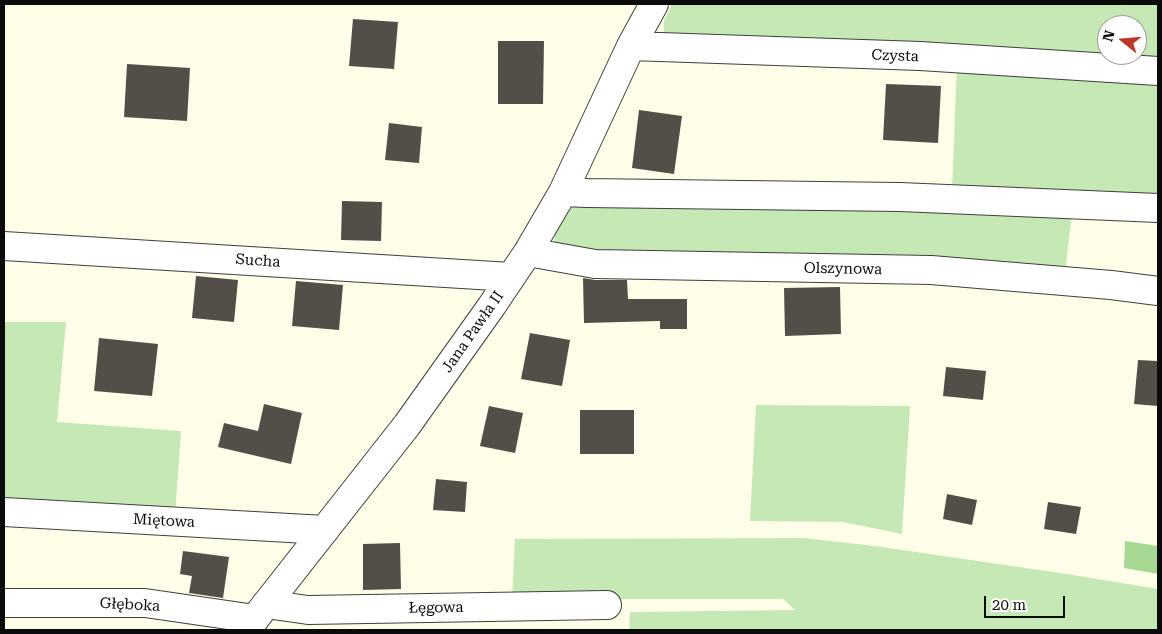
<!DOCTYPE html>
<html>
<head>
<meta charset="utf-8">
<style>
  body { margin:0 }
  #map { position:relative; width:1162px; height:634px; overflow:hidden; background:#fffee9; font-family:"Roboto Serif",serif }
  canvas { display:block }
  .frame { position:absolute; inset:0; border:5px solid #0b0b0b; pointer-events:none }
  .north { position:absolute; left:1097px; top:15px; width:50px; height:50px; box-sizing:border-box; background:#fff; border:1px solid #9d9d9d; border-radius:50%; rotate:287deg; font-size:14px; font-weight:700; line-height:20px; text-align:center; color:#0b0b0b }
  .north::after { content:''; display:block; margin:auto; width:18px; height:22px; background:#b93825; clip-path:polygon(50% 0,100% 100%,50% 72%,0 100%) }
  .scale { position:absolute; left:984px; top:596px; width:81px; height:22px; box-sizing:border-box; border:2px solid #0b0b0b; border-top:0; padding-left:6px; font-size:15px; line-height:18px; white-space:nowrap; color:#0b0b0b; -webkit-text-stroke:4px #fff; paint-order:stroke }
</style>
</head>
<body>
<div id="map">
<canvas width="1162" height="634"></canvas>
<div class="frame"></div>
<div class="north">N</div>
<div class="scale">20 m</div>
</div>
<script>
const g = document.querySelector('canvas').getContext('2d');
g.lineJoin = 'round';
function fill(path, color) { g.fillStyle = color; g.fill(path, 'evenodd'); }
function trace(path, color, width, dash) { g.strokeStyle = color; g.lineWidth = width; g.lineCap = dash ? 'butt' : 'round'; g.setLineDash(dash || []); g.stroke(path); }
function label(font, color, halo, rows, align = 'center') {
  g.font = font + ' "Roboto Serif",serif'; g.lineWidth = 5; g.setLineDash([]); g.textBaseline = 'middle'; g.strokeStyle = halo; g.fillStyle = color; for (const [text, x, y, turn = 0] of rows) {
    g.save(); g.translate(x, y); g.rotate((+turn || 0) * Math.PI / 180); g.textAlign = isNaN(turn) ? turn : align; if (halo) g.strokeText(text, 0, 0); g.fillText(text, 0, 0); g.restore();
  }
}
fill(new Path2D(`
  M672 4H1158V64L664 39V21ZM1107 25H1137V55H1107Z
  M957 63 1158 76V203L952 192Z
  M575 200 1072 213 1065 273 596 258 554 246 555 234Z
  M4 322H66L57 422 181 431 175 516 4 506Z
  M756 405 910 406 902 534 843 522 750 521Z
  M803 538 875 546 1067 574 1158 589V630H629L630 612 795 610 783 599H512L515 539Z`), '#c6e8b4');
fill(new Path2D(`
  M1125 541 1158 546V574L1124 568Z`), '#a6d893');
fill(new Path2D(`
  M353 19 398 22 394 69 349 66Z
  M498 41H544L543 104H498Z
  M127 64 190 68 187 121 124 117Z
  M886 84 941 86 938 143 883 140Z
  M639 110 682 116 674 174 632 168Z
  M389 123 422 127 419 163 385 160Z
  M342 201 382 202 381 241 341 240Z
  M196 276 238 280 234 322 192 318Z
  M583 278 595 280H627L628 299H687V329H660V321L584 323Z
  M296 281 343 285 339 330 292 326Z
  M840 287 841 334 785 336 784 288Z
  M530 333 570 340 562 386 521 379Z
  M99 338 158 344 152 396 94 391Z
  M1138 360 1158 361V406L1134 404Z
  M946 367 986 371 983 400 943 396Z
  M264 404 302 413 291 464 218 447 224 423 258 431Z
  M489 406 523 413 515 453 480 446Z
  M580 410H634V454H580Z
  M436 479 467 482 465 512 433 510Z
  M947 494 977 500 972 525 943 519Z
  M1048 502 1081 507 1076 534 1044 529Z
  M400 543 401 589 363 590V544Z
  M183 551 229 557 223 598 189 593 192 576 180 574Z`), '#534e47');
const minor = new Path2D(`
  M631 46 920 56 1158 71
  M563 192 587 193 900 197 1158 208
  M4 246 511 277
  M528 252 595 264 931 270 1111 285 1158 291
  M4 512 325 530
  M4 603H145L255 619
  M266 604 308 610 607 605
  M246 630 407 425 491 307 528 252 563 192 631 46 654 4`);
trace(minor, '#3e3e3e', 30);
trace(minor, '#fff', 28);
label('15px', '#0b0b0b', '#fff', [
  ["Czysta",895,56,2],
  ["Sucha",258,261,4],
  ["Olszynowa",843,269,1],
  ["Jana Pawła II",473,332,-55],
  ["Miętowa",164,521,3],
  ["Głęboka",130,605,3],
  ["Łęgowa",436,608,-1]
]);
</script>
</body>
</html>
